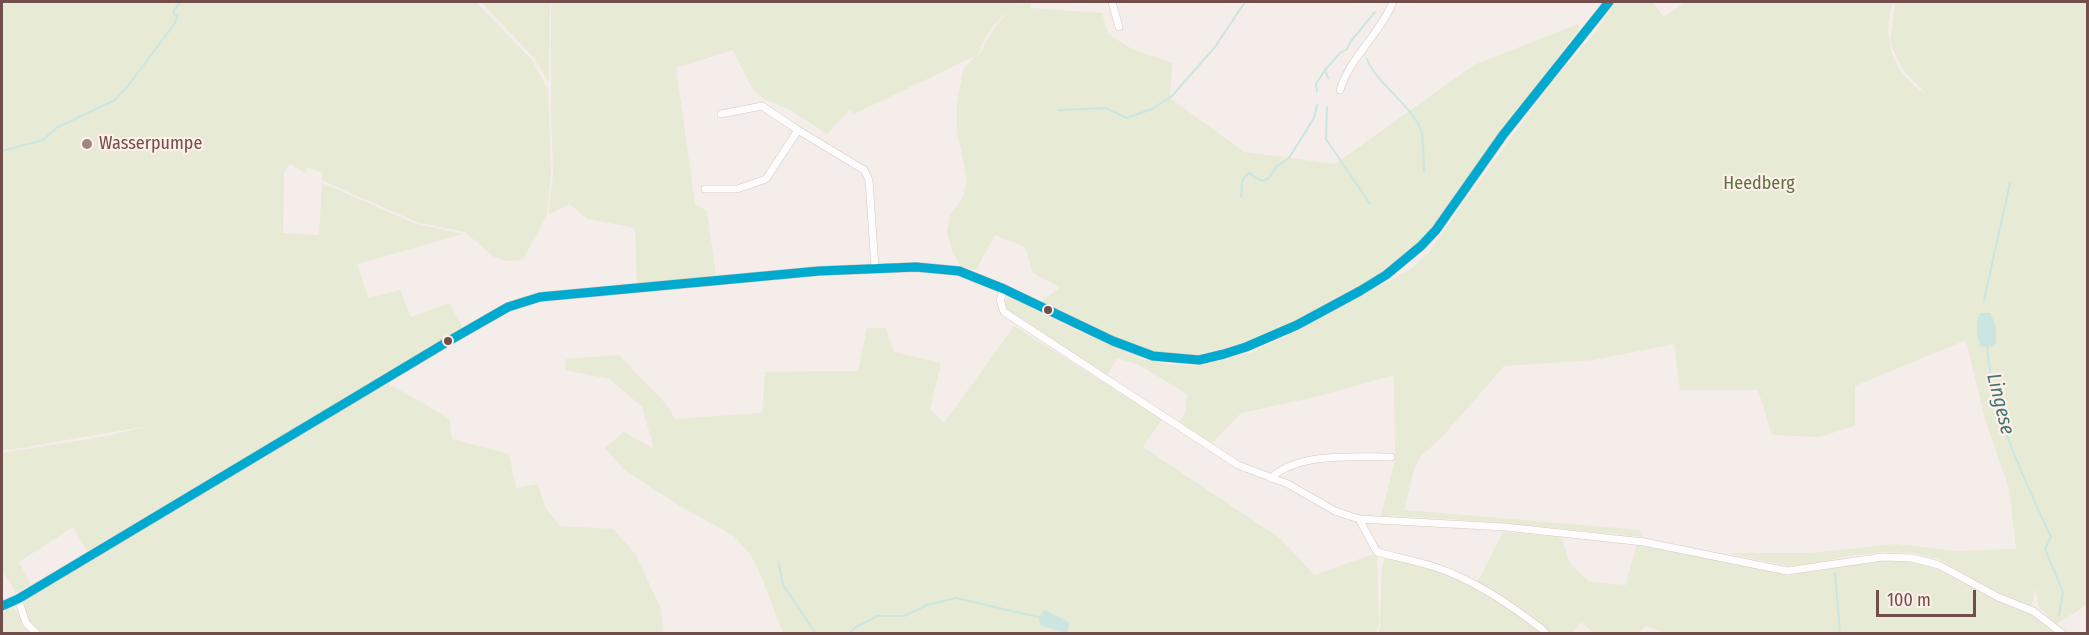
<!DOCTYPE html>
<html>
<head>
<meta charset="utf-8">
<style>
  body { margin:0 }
  #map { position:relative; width:2089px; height:635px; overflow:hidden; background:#f5ede9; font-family:"Fira Sans Condensed",sans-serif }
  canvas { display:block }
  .frame { position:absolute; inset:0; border:3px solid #724d4b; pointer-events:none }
  .scale { position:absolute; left:1876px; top:590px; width:100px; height:27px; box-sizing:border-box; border:3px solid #724d4b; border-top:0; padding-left:8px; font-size:18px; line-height:21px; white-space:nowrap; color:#724d4b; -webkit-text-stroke:4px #fef0e9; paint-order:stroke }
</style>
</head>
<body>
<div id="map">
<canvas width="2089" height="635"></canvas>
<div class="frame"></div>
<div class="scale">100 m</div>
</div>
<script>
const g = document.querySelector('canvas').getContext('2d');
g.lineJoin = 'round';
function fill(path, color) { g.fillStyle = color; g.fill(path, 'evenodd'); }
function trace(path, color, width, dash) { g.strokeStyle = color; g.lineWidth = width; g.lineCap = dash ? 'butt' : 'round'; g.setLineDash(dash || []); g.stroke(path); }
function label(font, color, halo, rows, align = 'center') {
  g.font = font + ' "Fira Sans Condensed",sans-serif'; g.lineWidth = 4.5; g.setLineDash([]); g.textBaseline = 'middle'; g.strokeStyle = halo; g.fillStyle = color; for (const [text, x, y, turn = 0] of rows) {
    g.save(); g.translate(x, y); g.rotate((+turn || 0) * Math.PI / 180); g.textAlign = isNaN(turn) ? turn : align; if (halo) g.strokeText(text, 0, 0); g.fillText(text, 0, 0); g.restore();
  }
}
fill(new Path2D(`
  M2 2H476L532 60 548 90 551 174 547 214 523 260 507 261 494 257 465 232 417 222 321 180 323 173 307 167 306 173 290 164 284 172 283 233 319 235 322 183 416 224 463 234 357 264 368 298 400 290 411 317 449 303 463 328 87 551 73 527 19 562 31 585 16 593 2 570V453L107 436 154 425 2 451Z
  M481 2H550L549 83 534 58Z
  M551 2H1022C999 17 987 29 978 55L980 54C990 35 1007 2 1031 2V8L1102 13 1108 34 1132 49 1172 63 1170 98 1244 152 1335 164 1474 65 1578 24 1579 29 1428 232C1419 240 1411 250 1402 258 1356 293 1256 345 1200 354 1190 355 1177 355 1168 353 1127 348 1078 321 1040 303L1064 284 1060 287 1033 273 1025 247 995 235 976 270 961 267 952 251 947 232 950 215 963 197 967 179 957 131V104L963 70 975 56 854 114 850 109 827 134 790 110 764 99 752 88 733 50 676 68 695 204 707 211 716 276 637 284 635 228 588 219 569 204 549 214 553 173 551 104Z
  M1616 2H1653L1663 17 1686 2H1893C1881 40 1892 73 1926 94L1903 70 1890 43 1895 2H2087V605L2056 624 2039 607 2035 588 2032 607 1998 594 1941 560 1914 553 1883 552 1847 556 1814 564 1788 566 1726 553H1811L1896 544 1955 551 2016 549 2009 488 1985 419 1966 340 1855 386V426L1819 437 1772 435 1758 390H1680L1674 344 1593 360 1504 366 1444 435 1420 457 1414 469 1404 510 1640 530 1644 537C1556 528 1469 518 1381 516L1395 460 1394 375 1315 397 1241 413 1212 443 1179 422 1185 413 1187 394 1139 365 1117 358 1107 376 1007 311 1003 302 1009 297 1075 330 1145 360 1171 365 1197 366 1250 353 1299 330 1411 269 1429 252 1467 198 1546 90 1595 32Z
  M1014 326 1162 419 1143 447 1281 539 1314 575 1377 553 1379 624 1376 633H783L758 568 749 553 734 536 680 506 623 469 605 448 624 432 654 449 642 407 610 379 565 370 566 359 619 355 666 404 675 419 762 413 765 372 858 371 867 328H886L894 352 941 363 930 409 944 423Z
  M386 383 416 399 449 419 452 439 509 454 516 488 538 484 545 507 560 526 613 529 636 555 661 609 663 633H44L29 623 24 601Z
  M1503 532 1561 537 1570 563 1589 582 1626 585C1628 571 1634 559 1636 545L1786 573 1815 571 1882 559 1911 560 1937 569 1996 600 2032 615 2056 633 1659 634 1660 631 1646 626 1638 633 1595 634 1581 622 1573 633H1548L1477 583Z
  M1385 557 1450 574 1522 616 1544 634H1378L1380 625 1382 567Z
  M12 607C20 615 25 625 34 634H2V612Z`), '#e7ead4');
fill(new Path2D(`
  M1980 313H1990L1996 326V343L1992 346 1981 347C1977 339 1975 321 1980 313Z
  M1044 610 1069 622 1068 631 1065 633 1040 625 1039 617Z`), '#cbe6e1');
trace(new Path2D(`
  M1367 59C1377 85 1417 109 1422 134 1424 146 1423 159 1424 171
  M1328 78 1325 70 1340 53 1347 49 1351 41 1375 12
  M1317 91 1316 84 1325 70
  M1327 107 1326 139 1370 204
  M1058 110 1106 108 1127 118 1152 109 1172 96 1215 47 1245 2
  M2 151 43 140 56 128 115 100 128 86 175 23 177 16 174 13V10L181 2
  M1241 197C1242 187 1240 178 1250 173L1254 177 1262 181 1269 178 1277 166 1289 158 1314 118 1317 105
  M1984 300 2010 183
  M1987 344C1991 413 2023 476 2051 537L2045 549 2063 592 2059 615
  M779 564 783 585 816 634
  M1835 573 1840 634
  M849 634 856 627 877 616H904L927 605 956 598 1042 618`), '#cbe6e1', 2);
const minor = new Path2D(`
  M1112 2 1119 27
  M1340 90C1350 57 1380 34 1393 2
  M721 114 762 106 798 130
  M705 189H737L766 179 798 130 864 170 869 180 875 268
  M1004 289 1000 300 1004 312 1238 465 1288 484 1335 511 1359 519 1505 527 1644 542 1787 571 1883 557 1912 558 1939 565 1998 597 2033 611 2063 634
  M1271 478C1298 452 1355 457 1391 457
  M1359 519 1377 552C1396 557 1416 561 1435 567 1475 580 1510 605 1542 629L1546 634
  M18 599 26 623 37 634`);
const major = new Path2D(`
  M2 606 18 599 447 342 508 307 540 297 819 271 916 267 959 271 1004 289 1113 341 1153 356 1199 360 1224 354 1246 347 1297 325 1360 291 1386 275 1421 246 1436 230 1503 135 1609 2`);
trace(minor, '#d4c9c6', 8);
trace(major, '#d4c7c5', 10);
trace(minor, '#fefcfc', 7);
trace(major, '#f2eae5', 8);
trace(new Path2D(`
  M2 606 18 599 447 342 508 307 540 297 819 271 916 267 959 271 1004 289 1113 341 1153 356 1199 360 1224 354 1246 347 1297 325 1360 291 1386 275 1421 246 1436 230 1503 135 1609 2`), '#00a9ce', 9);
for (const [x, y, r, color] of [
  [87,144,6,"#a08582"],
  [1048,310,5,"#724d4b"],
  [448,341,5,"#724d4b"]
]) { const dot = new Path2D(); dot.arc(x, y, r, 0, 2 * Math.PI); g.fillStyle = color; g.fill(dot); trace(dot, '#fef0e9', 2); }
label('18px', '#724d4b', '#fef0e9', [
  ["Wasserpumpe",99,144]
], 'left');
label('18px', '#5d7141', '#fef0e9', [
  ["Heedberg",1759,184]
]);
label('italic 20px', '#407670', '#fef0e9', [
  ["Lingese",2000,404,76]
]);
</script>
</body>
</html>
